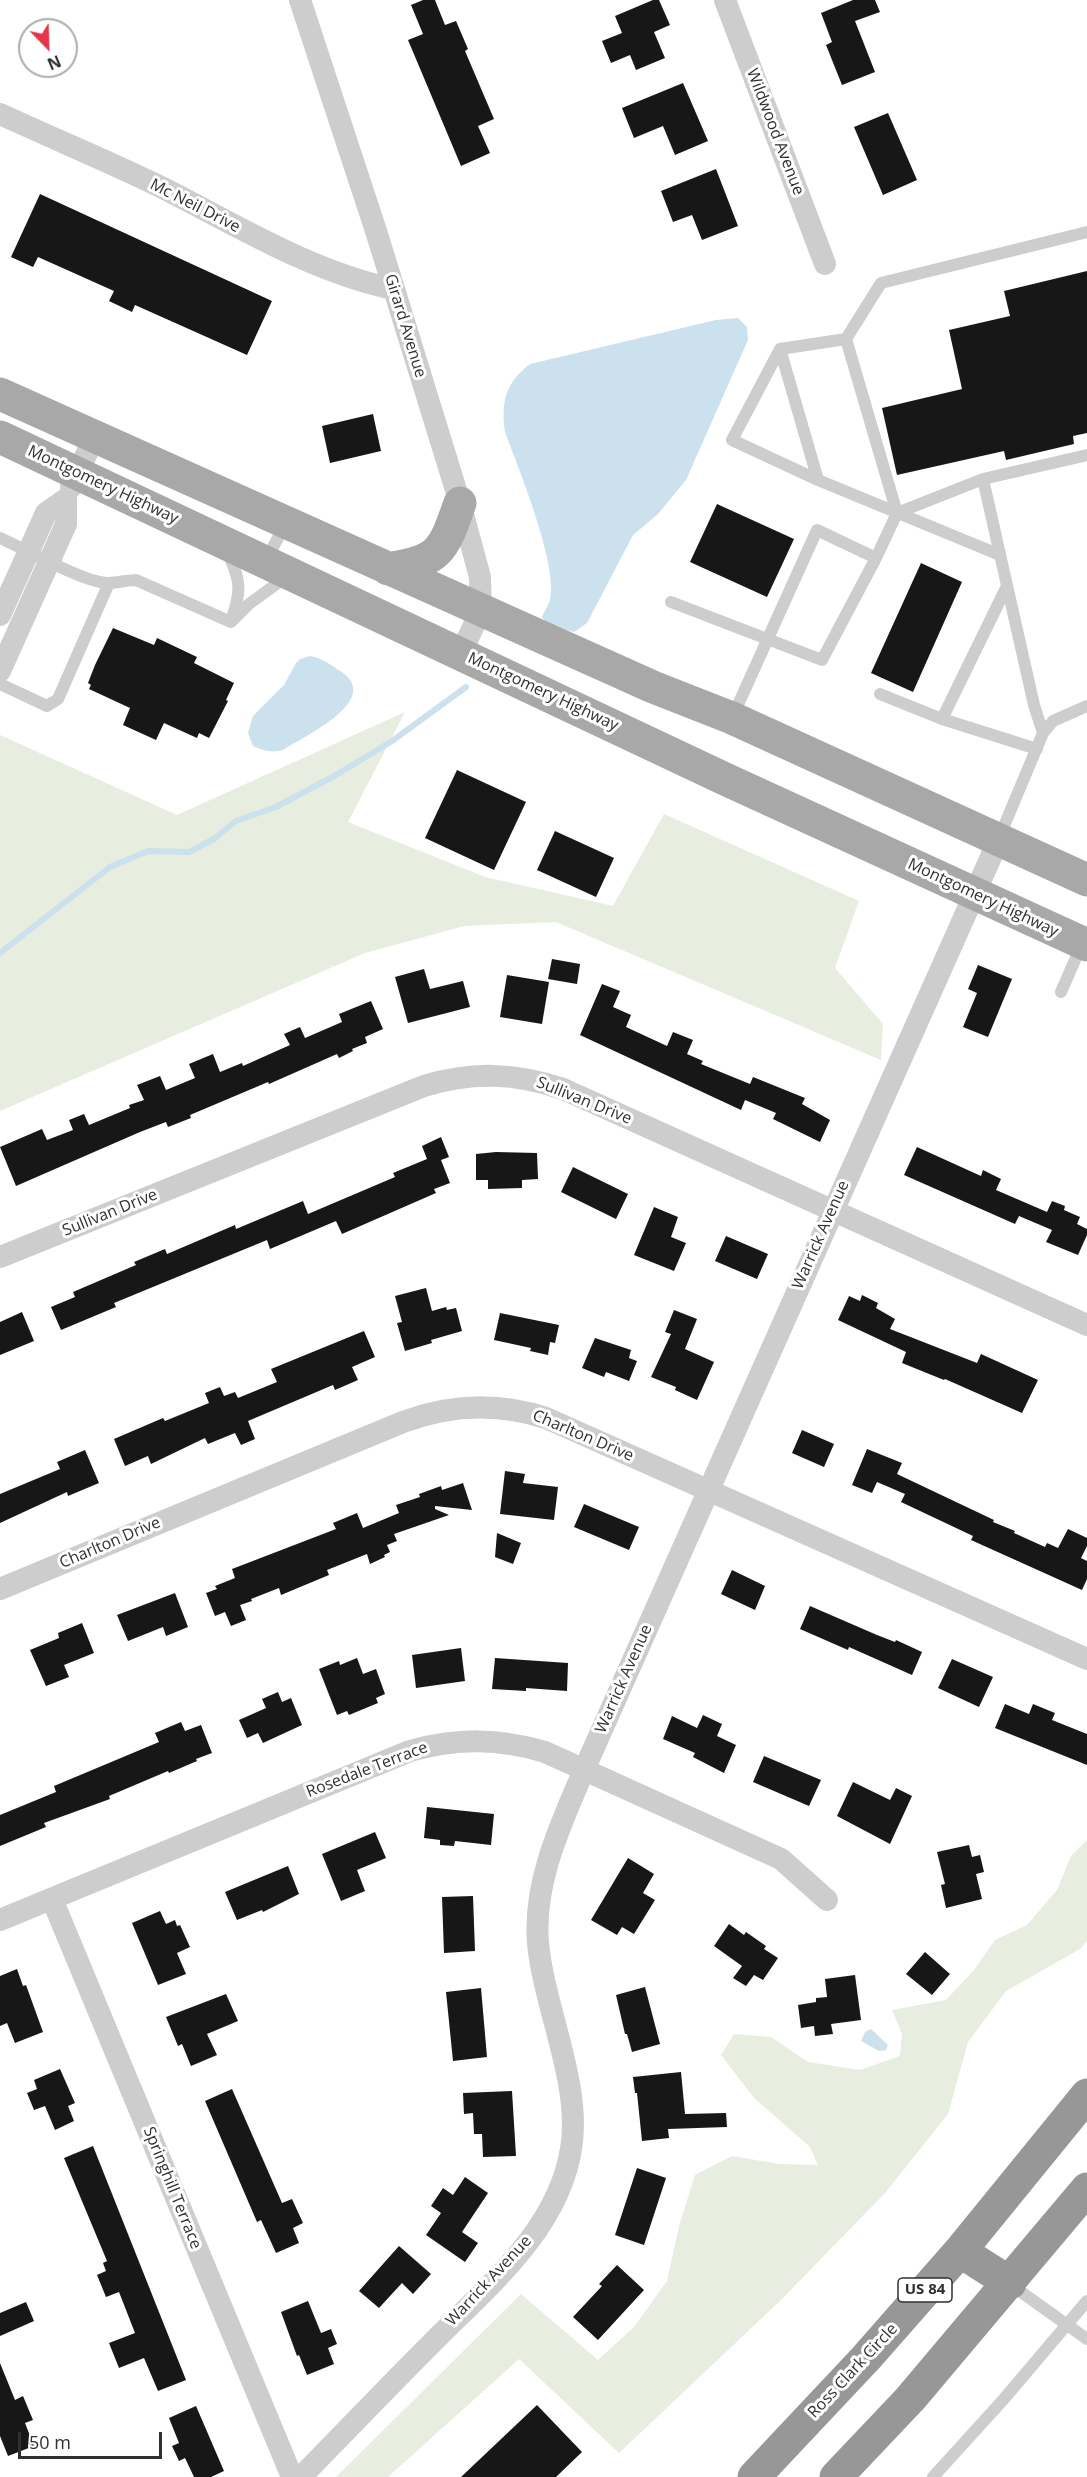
<!DOCTYPE html>
<html>
<head>
<meta charset="utf-8">
<style>
  body { margin:0 }
  #map { position:relative; width:1087px; height:2477px; overflow:hidden; background:#fff; font-family:"Open Sans",sans-serif }
  canvas { display:block }
  .north { position:absolute; left:18px; top:18px; width:60px; height:60px; box-sizing:border-box; background:#fff; border:2px solid #acacac; border-radius:50%; rotate:157deg; font-size:16px; font-weight:700; line-height:24px; text-align:center; color:#303030 }
  .north::after { content:''; display:block; margin:auto; width:21px; height:27px; background:#e5354b; clip-path:polygon(50% 0,100% 100%,50% 72%,0 100%) }
  .scale { position:absolute; left:18px; top:2432px; width:144px; height:27px; box-sizing:border-box; border:3px solid #303030; border-top:0; padding-left:8px; font-size:18px; line-height:21px; white-space:nowrap; color:#303030; -webkit-text-stroke:4px #fff; paint-order:stroke }
</style>
</head>
<body>
<div id="map">
<canvas width="1087" height="2477"></canvas>
<div class="north">N</div>
<div class="scale">50 m</div>
</div>
<script>
const g = document.querySelector('canvas').getContext('2d');
g.lineJoin = 'round';
function fill(path, color) { g.fillStyle = color; g.fill(path, 'evenodd'); }
function trace(path, color, width, dash) { g.strokeStyle = color; g.lineWidth = width; g.lineCap = dash ? 'butt' : 'round'; g.setLineDash(dash || []); g.stroke(path); }
function label(font, color, halo, rows, align = 'center') {
  g.font = font + ' "Open Sans",sans-serif'; g.lineWidth = 6; g.setLineDash([]); g.textBaseline = 'middle'; g.strokeStyle = halo; g.fillStyle = color; for (const [text, x, y, turn = 0] of rows) {
    g.save(); g.translate(x, y); g.rotate((+turn || 0) * Math.PI / 180); g.textAlign = isNaN(turn) ? turn : align; if (halo) g.strokeText(text, 0, 0); g.fillText(text, 0, 0); g.restore();
  }
}
fill(new Path2D(`
  M405 712 348 822 485 877 613 906 664 814 859 901 835 968 883 1024 881 1060 556 922 464 926 365 953 0 1111V735L177 815Z
  M1087 1840V1941L1080 1949 1006 1991 968 2042 948 2114 885 2193 781 2300 619 2453 519 2359 388 2477H336L521 2294 598 2360 634 2327 667 2281 679 2226 695 2175 732 2156 779 2164 818 2165 810 2147 754 2098 721 2055 734 2034 771 2037 808 2062 860 2070 900 2056 902 2034 892 2010 946 2000 974 1970 995 1940 1027 1925 1057 1890 1071 1856Z`), '#e7eddf');
fill(new Path2D(`
  M738 318 747 327 748 340 686 480 658 514 633 535 587 623 574 632 548 625 542 617C544 612 548 606 550 600 559 567 518 467 505 432 501 402 505 383 530 364L716 320Z
  M310 656C322 658 333 666 343 673 381 701 303 737 283 750 272 753 264 751 253 746L248 733 253 716 284 685 296 663 300 659Z
  M871 2029 888 2045 886 2050 879 2051 861 2041 865 2032Z`), '#cbe1ed');
trace(new Path2D(`
  M0 953 110 867 148 851 189 852 214 839 236 821 276 807 336 775 392 741 466 687`), '#cbe1ed', 6);
fill(new Path2D(`
  M423 0H435L445 25 456 21 468 49 465 51 494 119 478 126 490 153 461 166 408 40 423 34 411 5Z
  M653 0H659L670 25 654 32 665 58 636 70 630 55 611 63 602 41 622 33 615 16Z
  M853 0H875L880 12 855 21 875 72 842 85 826 45 832 42 821 13Z
  M683 83 708 141 675 155 663 126 634 138 622 108Z
  M888 113 917 180 883 195 854 127Z
  M716 169 738 226 702 240 692 215 673 222 661 191Z
  M40 194 272 301 247 355 135 305 132 312 109 301 114 291 38 257 33 267 11 257Z
  M1087 271V433L1073 436 1074 444 1006 460 1004 451 897 475 882 408 962 389 949 330 1010 316 1004 291Z
  M373 414 381 451 330 463 322 426Z
  M717 504 794 539 767 597 690 562Z
  M921 563 962 582 913 692 871 673Z
  M113 628 154 645 157 638 197 657 194 663 234 683 226 700 228 701 209 738 199 733 197 738 164 723 156 740 123 725 130 708 89 689 91 685 88 683 95 665Z
  M457 770 526 802 494 870 425 838Z
  M555 831 614 858 596 897 537 870Z
  M552 959 580 964 577 984 548 979Z
  M978 965 1012 979 988 1037 963 1027 977 993 968 989Z
  M424 969 430 989 463 981 470 1007 408 1023 395 977Z
  M507 975 549 982 542 1024 500 1017Z
  M602 984 620 991 613 1007 631 1015 626 1027 667 1046 673 1032 693 1040 687 1054 703 1061 701 1064 750 1084 753 1077 805 1098 802 1104 830 1120 820 1142 773 1119 776 1113 745 1100 741 1110 580 1035Z
  M371 1001 383 1029 365 1037 367 1043 352 1049 353 1051 339 1058 337 1054 269 1084 268 1082 190 1115 191 1118 168 1127 166 1122 140 1132 16 1186 0 1147 42 1129 47 1140 73 1130 69 1120 84 1114 89 1125 130 1108 129 1105 144 1100 137 1085 160 1076 166 1090 195 1078 189 1064 213 1054 220 1072 242 1063 243 1066 290 1045 284 1034 300 1027 305 1038 342 1022 339 1014Z
  M441 1137 449 1157 441 1160 450 1183 434 1189 436 1193 342 1234 336 1221 270 1249 267 1240 114 1303 116 1307 61 1330 51 1307 75 1297 73 1292 136 1265 134 1262 165 1249 167 1254 235 1225 236 1229 303 1201 308 1214 395 1177 393 1173 427 1159 422 1146Z
  M917 1147 981 1176 983 1170 1001 1179 996 1190 1047 1212 1052 1201 1065 1206 1064 1210 1080 1217 1077 1224 1087 1229V1235L1078 1255 1046 1242 1052 1230 1019 1216 1015 1224 904 1175Z
  M496 1152 537 1153 538 1179 522 1180V1188L488 1189V1180H476V1154Z
  M573 1167 628 1194 616 1219 561 1192Z
  M654 1207 678 1217 671 1237 686 1243 674 1271 634 1255Z
  M726 1236 768 1254 757 1279 715 1261Z
  M426 1288 432 1311 446 1307 447 1310 456 1308 462 1331 431 1340 432 1343 405 1351 397 1323 402 1322 395 1296Z
  M862 1295 878 1303 876 1308 895 1319 890 1329 977 1363 981 1354 1038 1380 1022 1413 945 1379 944 1380 902 1363 906 1352 838 1320 849 1296 860 1301Z
  M674 1310 697 1319 685 1349 714 1362 697 1400 675 1390 676 1387 651 1377 671 1334 665 1332Z
  M22 1312 34 1341 0 1355V1322Z
  M500 1313 559 1325 555 1343 550 1342 548 1355 530 1351 531 1348 494 1340Z
  M364 1331 375 1357 352 1367 358 1380 335 1390 333 1385 248 1421 255 1439 241 1445 235 1433 208 1444 205 1438 151 1464 148 1456 125 1466 114 1439 163 1418 165 1421 209 1403 205 1393 220 1387 224 1396 235 1392 238 1398 277 1382 271 1369Z
  M595 1338 631 1350 629 1358 637 1361 629 1381 606 1372 604 1377 582 1368Z
  M802 1430 834 1444 824 1467 792 1453Z
  M867 1449 902 1463 897 1474 994 1520 993 1522 1015 1531 1014 1533 1045 1547 1047 1543 1058 1548 1068 1529 1087 1538V1546L1081 1558 1087 1561V1579L1082 1590 971 1540 973 1536 901 1502 905 1494 877 1482 872 1493 852 1485Z
  M85 1450 99 1483 68 1496 67 1492 0 1523V1494L60 1469 57 1462Z
  M505 1471 525 1474 523 1483 558 1487 554 1520 500 1514Z
  M463 1483 472 1510 435 1506V1509L449 1515 394 1534 397 1541 387 1545 390 1552 384 1555 385 1557 370 1564 367 1554 327 1570 329 1575 281 1595 279 1588 251 1599 252 1601 240 1605 246 1620 231 1626 225 1612 215 1616 206 1593 217 1589 215 1586 235 1578 232 1569 336 1529 333 1523 357 1513 363 1528 399 1513 396 1505 420 1497 419 1494 441 1486 442 1490Z
  M584 1504 639 1527 629 1550 574 1527Z
  M497 1533 521 1543 513 1564 495 1557Z
  M732 1570 765 1586 755 1610 721 1594Z
  M175 1593 188 1627 166 1636 163 1627 128 1641 117 1615Z
  M810 1606 877 1635 895 1642 896 1640 922 1652 912 1675 849 1647 848 1650 800 1629Z
  M82 1623 94 1653 64 1665 69 1677 46 1686 30 1650 59 1638 58 1633Z
  M461 1648 465 1681 416 1688 412 1655Z
  M357 1658 363 1674 376 1669 385 1694 376 1698 378 1703 349 1715 347 1711 337 1715 319 1669 339 1661 340 1665Z
  M495 1658 568 1663 567 1691 526 1688V1691L492 1689Z
  M952 1659 993 1677 979 1707 938 1688Z
  M278 1692 282 1702 291 1698 302 1725 263 1743 258 1733 247 1738 239 1720 266 1708 262 1699Z
  M1005 1704 1029 1714 1033 1704 1055 1713 1052 1720 1087 1734V1765L995 1728Z
  M703 1715 722 1724 717 1736 736 1745 724 1773 693 1757 695 1753 663 1739 672 1716 697 1728Z
  M181 1722 185 1731 201 1725 212 1753 196 1759 197 1761 169 1773 168 1771 109 1796 110 1799 44 1823 46 1827 0 1846V1815L56 1792 54 1786 159 1742 155 1733Z
  M764 1756 821 1780 809 1806 753 1782Z
  M853 1782 890 1800 896 1788 912 1796 890 1844 837 1816Z
  M427 1807 494 1814 491 1845 455 1841 454 1846 440 1845V1840L424 1838Z
  M375 1832 386 1858 357 1870 365 1891 341 1901 322 1854Z
  M969 1845 972 1857 980 1855 984 1872 976 1874 982 1899 946 1908 941 1885 945 1884 937 1852Z
  M628 1858 654 1874 643 1893 655 1900 634 1934 622 1927 617 1935 591 1920Z
  M288 1866 299 1894 263 1912 262 1910 237 1920 225 1892Z
  M473 1896 475 1951 444 1953 442 1897Z
  M160 1911 166 1924 175 1920 177 1926 180 1925 190 1947 177 1953 186 1974 158 1985 132 1923Z
  M729 1924 744 1935 746 1932 766 1946 764 1949 778 1958 763 1980 754 1975 746 1986 733 1978 742 1966 714 1946Z
  M925 1952 950 1974 932 1995 906 1974Z
  M17 1969 23 1986 26 1985 43 2032 15 2043 7 2023 0 2026V1976Z
  M855 1975 861 2020 831 2024 833 2034 815 2036 814 2026 801 2028 798 2005 816 2002V1998L827 1997 825 1979Z
  M645 1987 660 2044 632 2052 627 2034H625L616 1995Z
  M481 1988 487 2057 453 2061 446 1992Z
  M226 1994 238 2021 207 2034 217 2055 191 2066 182 2044 178 2046 166 2017Z
  M60 2069 75 2103 68 2106 74 2121 55 2130 45 2106 34 2110 27 2093 37 2089 34 2080Z
  M681 2072 685 2114 726 2113 727 2127 668 2129 669 2138 642 2141 637 2093H635L633 2077Z
  M232 2089 282 2203 292 2199 303 2223 293 2228 299 2243 276 2253 261 2220 257 2222 205 2101Z
  M512 2091 516 2156 483 2157 482 2134H474L473 2113 464 2114 463 2093Z
  M93 2146 186 2380 158 2391 144 2358 119 2368 109 2343 135 2333 119 2292 106 2297 97 2275 106 2271 103 2263 107 2261 64 2158Z
  M637 2168 666 2178 644 2245 615 2235Z
  M465 2177 488 2193 462 2232 478 2243 465 2262 426 2235 441 2213 431 2206 443 2188 453 2195Z
  M399 2246 431 2274 413 2294 402 2283 379 2308 359 2291Z
  M617 2265 644 2290 598 2340 573 2317 602 2286 599 2284Z
  M308 2301 321 2333 331 2329 337 2344 328 2348 334 2364 307 2375 299 2355 297 2356 281 2312Z
  M26 2302 34 2321 0 2336V2313Z
  M0 2363 15 2400 23 2396 33 2420 25 2423 34 2446 8 2456 0 2436Z
  M537 2405 582 2452 556 2477H461Z
  M196 2406 224 2471 211 2477H194L185 2458 179 2461 172 2446 179 2443 169 2418Z`), '#171717');
trace(new Path2D(`
  M780 349 846 339
  M818 480 780 349 732 440 818 480 1000 555
  M897 513 846 339 881 283 1087 232
  M0 538C25 549 85 583 108 583 117 583 127 580 136 580L231 622
  M227 551C242 584 241 588 231 622L249 604 286 577
  M266 561 285 524
  M671 602 822 660 876 558 897 513 983 479
  M0 684 47 706 58 699 109 583
  M880 694 942 719 1037 749
  M732 718 817 530 876 558
  M942 719 1007 586
  M1043 733 1053 721 1087 706
  M999 838 1043 733 1034 705 983 479 1087 455
  M1061 992 1082 944
  M1010 2284 1087 2339
  M933 2477 1003 2400 1087 2301`), '#cdcdcd', 12);
trace(new Path2D(`
  M300 0 377 234 460 503 480 577 481 610 461 653
  M725 0 825 264
  M0 114C54 139 110 162 163 188 238 226 310 271 393 289
  M71 487 95 436
  M0 615 46 513 66 499V524L0 671
  M0 1257 424 1086C473 1071 516 1073 563 1089L1087 1325
  M0 1589 403 1422C451 1404 497 1402 546 1418L1087 1659
  M52 1899 292 2477
  M0 1920 410 1751C457 1738 499 1738 545 1752L781 1859 827 1900
  M301 2477C344 2433 387 2388 431 2344 486 2288 558 2231 571 2149 582 2085 544 2008 538 1943 533 1882 561 1824 584 1770L999 839`), '#cdcdcd', 22);
trace(new Path2D(`
  M0 394 653 687 732 718 1087 880
  M0 437 725 779 1087 945
  M388 569C441 560 443 551 460 503`), '#a8a8a8', 33);
trace(new Path2D(`
  M960 2251 1010 2283
  M754 2477 866 2358 960 2251 1087 2095
  M836 2477 910 2399 1087 2189`), '#979797', 33);
for (const [x, y, w] of [
  [925,2290,54]
]) { const box = new Path2D(); box.roundRect(x - w / 2, y - 12, w, 24, 4.5); g.fillStyle = '#fff'; g.fill(box); trace(box, '#303030', 1.5); }
label('bold 15px', '#303030', null, [
  ["US 84",925,2290]
]);
label('16px', '#303030', '#fff', [
  ["Wildwood Avenue",775,132,69],
  ["Mc Neil Drive",195,206,27],
  ["Girard Avenue",405,326,73],
  ["Montgomery Highway",103,485,25],
  ["Montgomery Highway",543,692,25],
  ["Montgomery Highway",983,898,25],
  ["Sullivan Drive",584,1101,22],
  ["Sullivan Drive",110,1213,-22],
  ["Warrick Avenue",821,1235,-66],
  ["Charlton Drive",583,1436,23],
  ["Charlton Drive",110,1543,-23],
  ["Warrick Avenue",624,1679,-66],
  ["Rosedale Terrace",367,1770,-21],
  ["Springhill Terrace",172,2188,68],
  ["Warrick Avenue",489,2281,-47],
  ["Ross Clark Circle",853,2371,-47]
]);
</script>
</body>
</html>
